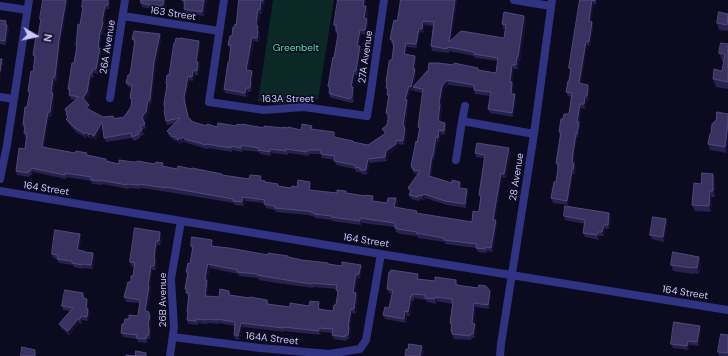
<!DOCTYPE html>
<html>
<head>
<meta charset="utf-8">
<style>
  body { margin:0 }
  #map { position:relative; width:728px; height:356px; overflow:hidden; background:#0c0a1e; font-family:"DM Sans",sans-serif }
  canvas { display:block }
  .north { position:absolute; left:16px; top:16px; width:40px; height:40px; -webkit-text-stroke:3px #0c0a1e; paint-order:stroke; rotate:99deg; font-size:11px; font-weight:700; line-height:16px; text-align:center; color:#cac7ff }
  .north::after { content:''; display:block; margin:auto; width:14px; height:18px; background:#cac7ff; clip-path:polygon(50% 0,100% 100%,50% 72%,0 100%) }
</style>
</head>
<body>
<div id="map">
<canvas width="728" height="356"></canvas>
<div class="north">N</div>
</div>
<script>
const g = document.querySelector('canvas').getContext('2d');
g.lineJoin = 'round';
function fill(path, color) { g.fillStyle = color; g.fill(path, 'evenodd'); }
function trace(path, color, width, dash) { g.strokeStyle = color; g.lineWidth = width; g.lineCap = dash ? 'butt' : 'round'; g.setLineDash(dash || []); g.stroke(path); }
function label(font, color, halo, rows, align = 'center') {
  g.font = font + ' "DM Sans",sans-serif'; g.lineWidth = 3; g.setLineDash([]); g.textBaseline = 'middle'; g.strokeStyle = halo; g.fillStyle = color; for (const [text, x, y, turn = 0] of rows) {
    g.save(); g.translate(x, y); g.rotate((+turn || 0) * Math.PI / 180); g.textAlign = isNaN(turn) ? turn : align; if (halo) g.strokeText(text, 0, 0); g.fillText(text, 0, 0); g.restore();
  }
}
fill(new Path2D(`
  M273 0H334L318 100 300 97 279 104 258 101Z`), '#0c2826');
trace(new Path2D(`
  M224 0 209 102 264 110 304 107 367 116 370 98 384 0
  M514 0 551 6
  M0 6 27 10
  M123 16 219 31
  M0 97 14 99
  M110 98 125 0
  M462 121 534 134
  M456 160 462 121 465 106
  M0 179 7 145 29 0
  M0 191 381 254 728 310
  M173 337 260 348 329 354 360 349 366 340 381 254
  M170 356 174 327 171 279 181 221
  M500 356 501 344 534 134 552 0`), '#303282', 8);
fill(new Path2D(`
  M83 0H110L109 9H106L104 24 105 26 103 35H101L100 48 101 52 98 74 94 73V77H93L92 78H91L89 97 85 101 91 109 90 110 103 117 114 118 124 117 131 107 132 102 130 98 132 88 128 87 126 83 130 75 135 44 134 43 132 39 160 34 161 39 156 66 151 105 150 104 148 116 144 121 146 128 142 130 144 135 140 136V138L134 141 132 138 106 142 104 138 103 128 96 140 92 137 91 139 87 136 86 138 76 132 68 123 66 119 67 118 65 109 76 100 71 99 69 95V93L68 89 74 63 76 48V46L83 9 82 7Z
  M182 0H207L204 16 185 13 184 9V5L183 4Z
  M239 0H265V5L263 4 262 14H260L258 27 260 35 259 42 254 41 249 70 252 71 253 75 252 82V85L251 92H248L247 97 225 93 224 89 229 62 231 49H230L228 45 236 25Z
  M399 0H457L451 40 504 38 505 29H503L502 24 526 20 520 61H519L518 69H514L512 82 514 87 513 94 516 99 513 117 490 113 488 109 490 96 475 94 474 90V88L448 85 443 90 441 105 442 108 440 122 445 123 446 127 445 135 441 134 439 142H438L434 160H433L431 177 462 186V188L467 189 468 193 466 208 447 205 425 198 424 200 420 199V201L411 199 409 195 410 192 408 188 418 174H415L413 172 411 166 417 143 419 130 418 127 423 93 414 91 413 89V91L411 90 407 101 408 104 405 128 407 133 404 145 398 144 397 148 388 155 387 161 370 163 367 175 361 174V172H356L355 169 336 165 335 160 322 158 321 154H309V156L288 153V155L272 153 271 156 260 154 259 152 243 150 242 152 232 150V152L208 148 207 149 187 143 184 141 183 143 181 142 180 144 176 140 175 141 169 136 167 131 175 123 167 125 166 121 167 87 166 84 169 75 199 41 200 45 198 62 200 66 198 75H195L193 81 189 80 185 102 189 118 193 122 207 126 217 127 237 126 264 128 301 130 312 129 336 137V138L354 143 368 145 385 134 382 129 387 125 389 118H387L386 113 388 98 387 95 388 92 386 88 387 84 386 82 392 60 393 47 390 39 397 21 400 2ZM425 25 433 26 431 46 432 51 449 53V51L474 56 475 58 498 61 496 73 479 70 478 68 454 65 414 85 416 74 415 70 416 61 415 56 406 54 407 47 417 48 420 32 423 33Z
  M580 0H597L596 5 594 4 591 21 593 26 590 46 587 45 581 83 590 89 588 101 587 100 585 109 581 108 579 123 580 126 578 138H577L574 155 575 157 574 163 576 167 575 174H573L568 205 553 203 551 198 556 182 558 169 556 163 560 136 559 132 563 119 569 114 572 97 568 96 566 92 569 81 571 72 569 68Z
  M68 2 60 45 57 81H55L53 93 54 97 53 108 51 117 49 116 44 147 106 159 107 161 119 164 133 162 155 164 163 163 164 167 177 169 222 174 223 175 265 181 266 182 278 184 279 186 291 188 297 187 311 186V190L337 193 346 191 347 193 365 196H373L374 201 387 203 396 198 398 203 397 207 417 213 472 222 479 211 481 199 479 195 484 158 476 157 475 153 511 152 506 178 502 177 495 220 497 224 493 252 487 251 486 253 478 252 476 248 445 244V242L418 238 417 236 400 234 396 232 395 227 362 223 361 225 332 221V220L316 218 315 217 308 215 276 212 275 210 266 208 264 203 245 201 244 206 235 205 234 203 168 192 141 188 140 189 129 188 128 189 102 184V185L92 184 91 181 66 177V179L33 172 32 175H30L29 177 17 175 16 171 25 149 26 137H25L24 133V129L23 125 27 107 29 95 28 91 33 72 35 59 33 55 38 36 41 22 40 19Z
  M141 3H166L165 9H163L162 10 157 9V10L142 7Z
  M365 6 368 10 367 19 368 23 366 35 361 34 359 46H360L362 51 358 75H355L353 88 354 92V102L351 103 332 98 330 97 329 93V90L328 86 334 58 338 36 334 25Z
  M728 14V31L719 30 717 23Z
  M0 20 6 21 9 29 6 45 0 44Z
  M728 44V89L716 87 713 79 722 71 724 61H722L719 53Z
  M716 120 727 153 710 150 708 144Z
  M715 180V197H712L711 212 695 211 692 205Z
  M609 213 611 217 609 229H605L604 236H599V240L585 237 583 233 585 224 565 220 564 216Z
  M666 219 667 223 664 242 652 239 650 235Z
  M135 228 162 237 161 245H157L155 259 157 262 156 270H152L150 287 151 290 147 312H149L151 316 150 318 151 321 150 328 151 333 150 339H148L147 343 138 342 137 339 123 337 121 333 124 324 129 319 138 316 140 303 126 302 124 297 133 276 134 267H132L130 262Z
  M80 234 81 238 79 250 84 252 93 253 95 257 93 269 83 268V269L74 267 73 265 59 263 57 259 53 258 52 254Z
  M214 245 213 246 268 255 288 256 289 258 302 260 342 266 361 265 362 269 360 279 358 278 355 293H356L358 297 356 314 352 313 350 330 351 331 349 339H347L346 341 334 339 332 335V333L321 332 320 335 284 331V332L243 327 239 340 235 339 234 335 235 326 219 323V324L208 323 207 324 198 323V325L188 324 187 320 188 315 187 312 189 297H188L185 289 187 275 186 272 190 264 192 250 191 246ZM210 268 238 274 239 276 258 278 259 280 270 282 313 288V287L336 289 338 294 336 305 333 311 320 309V306H309L290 307 269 304 267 300 250 298 230 295 229 291 219 297 207 296 208 284 207 282Z
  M701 263 699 274 694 273 693 274 673 271 671 265Z
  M390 272 419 278V279L458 284V285L490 291 491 295 489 309 476 307 474 323 476 328 475 338H472L471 340 454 339 451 331V327L450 323 452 304 437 301 436 304 427 302 426 300 414 298V301H412L410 316H407L406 323 385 319 383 315 389 308 392 294 389 293 387 289Z
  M85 297V299L88 303V309L90 313 88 321 82 320V324L79 323 69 335 61 328 59 324 70 311 63 310 62 306Z
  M701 330 699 346 689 345 688 350 673 348 671 344Z
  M728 335V356H719L718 352Z`), '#27214e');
fill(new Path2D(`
  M66 0H67L68 2 60 45 57 81 55 77 59 41Z
  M108 0H110L109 9 108 5Z
  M163 0H165L166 3 165 9 163 5Z
  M204 0H207L204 16 202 12Z
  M261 0 263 4 262 14 260 10Z
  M263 0H265V5L263 1Z
  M364 0H366L365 10 363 6Z
  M455 0H457L450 46 449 42Z
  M592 0 594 4 591 25 589 21Z
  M595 0H597L596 5 595 1Z
  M105 5 106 9 104 24 105 26 103 35 101 31 102 22Z
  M366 6 368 10 366 23 364 18Z
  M258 9 260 14 258 27 260 35 259 42 257 38 256 25Z
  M524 16 526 20 520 61 518 57Z
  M367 19 368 23 366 35 365 30Z
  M6 21 9 29 6 45 5 41Z
  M423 21 425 25 423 33 422 29Z
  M592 22 593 26 590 46 589 42Z
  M419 28 420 32 417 48 416 44Z
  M360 30 361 34 359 50 357 46Z
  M100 31 101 35 99 52 98 48Z
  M160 34 161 39 156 66 151 105 150 100 154 62Z
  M252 37 254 41 248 74 246 70Z
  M199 41 200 45 198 62 200 66 198 75 197 71 196 62Z
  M586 41 587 45 580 87 579 83Z
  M406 43 407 47 405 58 404 54Z
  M360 46 362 51 358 75 356 71Z
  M100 48 101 52 98 74 96 69Z
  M415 56 416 61 415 70 416 74 414 87H413V91L411 87 413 69Z
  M517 57 519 61 518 69 516 65Z
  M2 59 3 63 0 83V71Z
  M512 65 514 69 511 86 510 82Z
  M93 69 94 73V77L92 73Z
  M193 70 195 75 193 81 192 77Z
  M252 71 253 75 252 82V85L251 92 250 88V81Z
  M354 71 355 75 353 88 354 92V102L352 97 351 87Z
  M90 74 91 78 89 97 85 102 83 98Z
  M188 76 189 80 185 102 189 121 188 117 184 98Z
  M53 77 55 81 53 93 54 97 51 117 50 112 51 93Z
  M447 80 448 85 443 90 441 105 442 108 439 126 438 121 439 103 442 86Z
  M512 82 514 87 512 98 511 94Z
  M588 85 590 89 588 101 587 96Z
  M409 86 411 90 407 101 408 104 404 130 403 125 405 100Z
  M246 88 248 92 247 97 245 93Z
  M515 94 516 99 513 117 512 113Z
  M585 96 587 100 585 109 584 104Z
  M148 100 150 104 148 116 143 122 142 117Z
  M580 104 581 108 579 123 580 126 578 138 577 134V122Z
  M89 105 91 109 87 112 86 108Z
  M48 112 49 116 44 151 42 147Z
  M102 122 104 127 96 140 94 136Z
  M445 123 446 127 445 135 444 131Z
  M728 123V144L727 153 725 147Z
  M405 128 407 133 404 145 403 141Z
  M439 130 441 134 439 142 438 138Z
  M86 132 87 136 86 138 85 134Z
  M90 133 92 137 91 139 89 135Z
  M576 134 577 138 574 155 575 157 573 167 572 163 573 153Z
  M183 137 184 141 183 143 181 139Z
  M436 137 438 142 434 160 433 156Z
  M180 138 181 142 180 144 178 140Z
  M396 140 398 144 397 148 388 155 387 161 385 157 386 151Z
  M509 148 511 152 506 178 504 174Z
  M270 149 272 153 271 156 270 152Z
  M432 156 433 160 430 180 429 176Z
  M368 159 370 163 367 175 366 170Z
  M574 163 576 167 575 174 573 170Z
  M31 168 33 172 32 175 31 171Z
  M572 170 573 174 568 205 567 201Z
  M501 173 502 177 495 224 493 220Z
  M713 174 715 180V197L713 191Z
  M310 182 311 186 310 194 309 190Z
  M460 182 462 186 461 192 459 188Z
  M467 189 468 193 466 208 465 204Z
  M710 191 712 197 711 212 709 206Z
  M424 194 425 198 424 200 422 196Z
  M373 196 374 200 373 205 372 201Z
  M243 197 245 201 244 206 242 202Z
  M396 198 398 203 396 211 394 207Z
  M609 213 611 217 609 229 608 225Z
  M360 218 362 223 361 225 360 221Z
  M666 219 667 223 664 242 663 237Z
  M496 220 497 224 493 252 491 248Z
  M604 225 605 229 604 236 602 232Z
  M160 232 162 237 161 245 159 241Z
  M598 232 599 236V240L597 235Z
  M80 234 81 238 79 254 77 250Z
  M212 240 214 245 213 250 211 246Z
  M156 241 157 245 155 259 157 262 156 270 154 266V258Z
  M93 253 95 257 93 269 91 265Z
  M699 257 701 263 699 274 697 268Z
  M208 264 210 268 207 282 208 284 206 300 205 296V280Z
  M361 265 362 269 360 279 359 274Z
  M151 266 152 270 150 287 151 290 147 316 145 311 148 286Z
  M356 274 358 278 355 296 353 292Z
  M490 291 491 295 489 309 488 305Z
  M83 293 85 297 84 302 83 298Z
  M356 293 358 297 356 314 354 309Z
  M411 296 412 301 410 316 408 312Z
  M435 297 437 301 436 304 435 299Z
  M87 299 88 303 87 313 86 309Z
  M319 302 320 306 319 313 318 309Z
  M474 303 476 307 474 327 472 323Z
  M88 309 90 313 88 321 87 317Z
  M351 309 352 313 350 330 351 331 349 339 348 335Z
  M405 311 407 316 406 323 404 319Z
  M149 312 151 321 150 328 151 333 150 339 149 335Z
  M81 316 82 320V324L80 319Z
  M78 319 79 323 69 335 68 331Z
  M241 323 243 327 239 340 238 336Z
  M475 324 476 328 475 338 473 334Z
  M700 326 701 330 699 346 697 342Z
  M319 328 321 332 320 335 319 331Z
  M147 335 148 339 147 343 146 339Z
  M688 341 689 345 688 350 687 346Z
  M422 346 424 352V356H420Z`), '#151033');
const building = new Path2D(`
  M43 0H66L59 41 55 77H53L51 93H53L51 104 50 112H48L42 147 75 153 76 151 87 153 86 155 106 159V161L119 164V160L133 162H137V161L155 164 156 162 163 163 162 166 177 169 178 166 192 169V168L222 174V175L249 179 250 175 261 176 260 180 265 181V182L278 184 277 186 291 188 292 186 297 187 298 180 310 182 309 190 337 193V190L346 191V193L365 196V195L373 196 372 201 387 203 388 198H396L394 207 417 211 416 213 472 222 473 211 478 212 479 211 481 196 479 195 485 155 475 153 477 143 509 148 504 174 501 173 493 220H496L491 248 485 247V249L476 248 477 244 444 240V238L416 233 417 232 398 229 395 228V223L360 218V221L331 217V216L314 214V213L307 211 275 208V206L264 204 265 200 243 197 242 202 233 201V199L166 187V188L139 184V185L127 184V185L100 180V181L91 180V177L65 173V175L31 168V171H28V173L16 171 19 148 25 149 27 133H24L25 125H23L25 107H27L30 91H28L31 71 33 72 35 56 33 55 36 36H38L41 19H40Z
  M83 0H108V5H105L102 22H103L101 31H100L98 48H100L96 69H93L92 73H91V74H90L87 92 83 98 82 97 89 105 86 108 103 117 113 116 114 119 124 117 131 107 132 99 130 98 132 85 126 83 128 75H130L135 40 132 39 134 31 160 34 154 62 150 100H148L146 112 142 117 145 124 140 126 142 130 138 132 139 134 132 137 131 133 104 138 102 122 94 136 90 133 89 135 86 132 85 134 74 127 66 119 68 117 66 114 67 113 65 109 79 97 69 95 70 89H68L72 63H74L77 46H76L78 24 80 25 83 7H82Z
  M141 0H164L163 5H161V6L156 5 155 6 141 3Z
  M182 0H204L202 12 184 9 185 1Z
  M239 0H263V1L261 0 260 10 258 9 256 25 258 26 257 30 258 31 257 38 252 37 246 70 252 71 250 81H251L250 88H246L245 93 224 89 225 83 228 62H229L231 45H228L230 36H232L233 27H234L235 24 236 25Z
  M338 0H364L363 6H366L364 18 367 19 365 30H360L357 46H360L356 71H354L351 87H353L352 97 350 99 330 94 331 93H329L330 87 328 86 333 57 334 58 338 34 336 31V25H334Z
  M401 0H455L449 42 461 31 504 38 506 25 502 24 504 12 524 16 518 57H517L516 65H512L510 82H512L511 94H515L512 113 488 109 491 92 474 90V85L447 80 442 86 439 103 440 104 438 121 445 123 444 131 439 130 438 138 436 137 433 156H432L429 176 452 183V180L460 182 459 188 467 189 465 204 445 201 424 194 422 196 419 195 418 197 409 195 411 190 408 188 420 171 413 170 414 169 412 168V166H411L416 141 417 143 420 127H418L423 89 413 87 427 71H428L429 63H438L454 65V63L478 68V70L496 73 498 58 474 54V52L448 47 447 49 431 46 434 22 423 21 422 29 419 28 416 44 406 43 404 54 415 56 413 69H415L411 87 409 86 405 100H407L403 125 405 128 403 141 396 140V144L386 151 385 157 368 159 366 170H360V168L355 167V165L334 161 335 156 321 154V150H308L307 152 286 149V151L270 149V152L258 150 259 148 241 145V148L231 146V148L206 144V145L185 139 183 137 181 139 180 138 178 140 174 136 173 137 167 131 180 118 166 121 164 111H165L164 104 167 84H166L167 75H169L174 43H175L176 38 180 39V38L199 41 196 62H198L197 71 193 70 192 77 188 76 184 98 188 117 193 122 207 126V124L217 127 218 123 237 126V124L242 125V124L264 128V126L283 128V127L288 128V127L301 130 302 124 312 126 311 129 334 132V137L353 141V142L368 145 386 133 382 129 387 125 389 114 386 113 389 95H387L388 89 386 88 387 82H386L389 62 390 60H392L394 43 392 42 393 40 390 39 394 20 397 21Z
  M580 0H595V1L592 0 589 21 592 22 589 42 586 41 579 83 588 85 587 96H585L584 104H580L577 122H579L577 134H576L573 153 572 163H574L573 170H572L567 201 551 198 554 182H556L558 169V163H556L561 132H559L561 119H563L564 114H569L572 93 566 92 568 81H569L571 68H569Z
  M719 12 728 14 727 25 717 23Z
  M0 20 6 21 5 25H7L5 41 0 40Z
  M721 43 728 44V82L713 79 714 69 722 71 725 54 719 53Z
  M0 59H2L0 71Z
  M717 112 728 114V123L725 147 708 144 710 134H711L712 124 716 120Z
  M702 173 713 174V191H710L709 206 692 205 694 183 701 184Z
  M565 206 609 213 608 225H604L602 232H598L597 235 583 233 585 220 564 216Z
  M653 217 666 219 663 237 650 235Z
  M135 228 160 232 159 241H156L154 258H155L154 266H151L148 286H149L145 311 149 312V316H150L148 324 149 328V335H147L146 339 136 338 137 335 121 333 122 324H124L125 319H129V315L138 316 140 300 124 297 128 282H131V276H133L135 263 130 262Z
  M55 230 80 234 77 250 84 251V252L93 253 91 265 82 264V265L72 263V261L57 259 58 255 52 254Z
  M192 237 212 240 211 246 229 248 268 255V253L288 256V257L302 260 328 263V264L342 266V262L361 265 359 274H356L353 292 356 293 354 309H351L348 327H349L348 335H345V337L332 335 333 329 319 328V331L283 327V328L241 323 238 336 234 335 235 322 217 319V320L206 319V320L196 319V321L187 320 188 312H187L189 293H186L187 289H185L188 272H186L188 263 190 264 193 247 191 246ZM208 264 238 270 237 272 257 274V275L268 277 311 284V283L337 285 336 290 338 291 336 305H334L333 311 318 309 319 302 310 301 309 306 290 303V307L267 304V300L250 297V298L229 295V291L220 289 219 297 205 296 207 280H205Z
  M673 252 699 257 697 268 691 267V268L671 265Z
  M391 270 418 274 417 279 435 281V277L456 280V285L478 288 479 285 486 286 490 291 488 305 474 303 472 323 475 324 473 334H470V336L452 334V331H451L452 324 450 323 453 302H452V299L435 297V299L425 298V295L412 294V296H411L408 312 405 311 404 319 383 315 385 307 389 308 393 290 387 289 389 272H390Z
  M65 290 83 293V298L87 299 86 309H88L87 317 81 316 80 319H78L68 331 59 324 73 308 62 306Z
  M674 322 700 326 697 342 688 341 687 346 671 344Z
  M721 334 728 335V353L718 352Z
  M409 344 422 346 420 356H405L406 349H408Z
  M22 347 35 350V356H21Z
  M136 351 146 353V356H126V355L135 356Z`);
fill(building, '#393261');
trace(building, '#504a7a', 1);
label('10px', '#cac7ff', '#0c0a1e', [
  ["163 Street",173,14,9],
  ["26A Avenue",108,47,-81],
  ["27A Avenue",366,57,-82],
  ["163A Street",288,99],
  ["28 Avenue",517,177,-81],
  ["164 Street",46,189,9],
  ["164 Street",366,241,9],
  ["164 Street",685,293,9],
  ["26B Avenue",163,300,-90],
  ["164A Street",272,339,6]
]);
label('10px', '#49e9b7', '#0c0a1e', [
  ["Greenbelt",296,48]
]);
</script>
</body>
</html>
